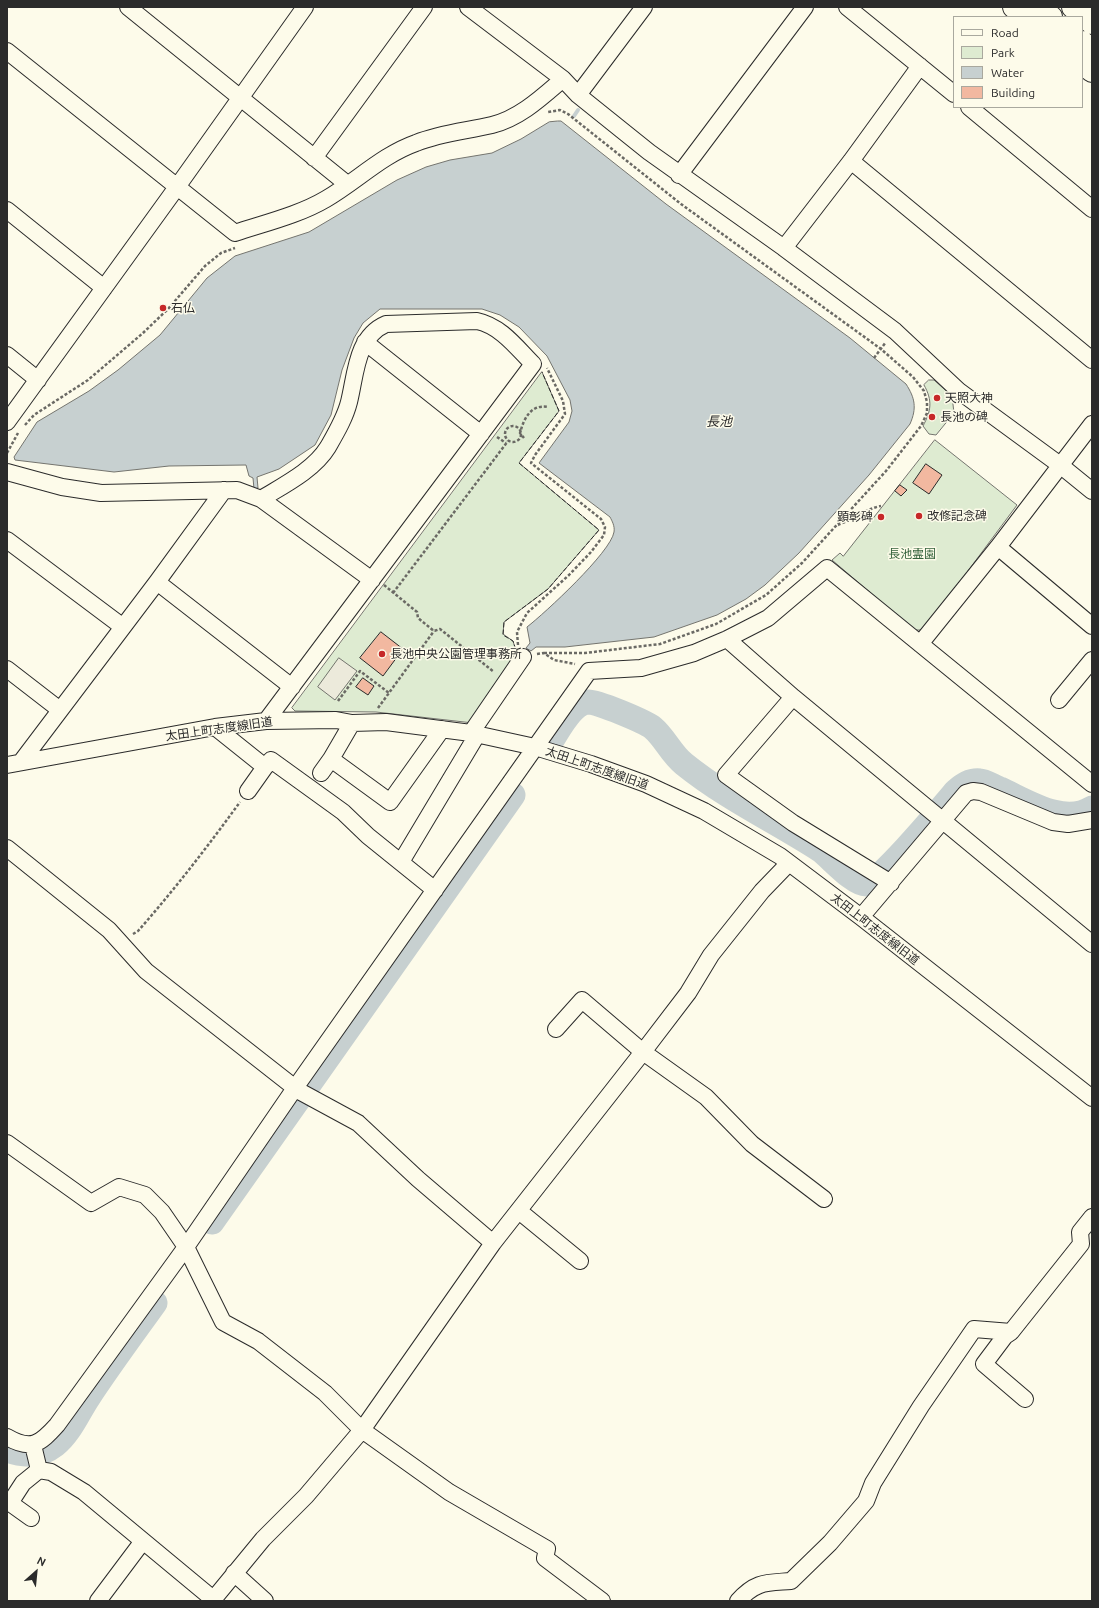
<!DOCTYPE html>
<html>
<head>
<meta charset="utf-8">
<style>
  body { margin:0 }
  #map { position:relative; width:1099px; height:1608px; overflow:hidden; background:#fdfbea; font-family:Ubuntu,sans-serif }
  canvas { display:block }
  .frame { position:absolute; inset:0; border:8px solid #2b2b2b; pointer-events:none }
  .legend { position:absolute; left:953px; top:16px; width:130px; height:92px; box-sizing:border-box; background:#fdfbea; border:1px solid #a9a89e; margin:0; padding:5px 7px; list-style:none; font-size:12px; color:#2b2b2b }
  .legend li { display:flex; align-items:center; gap:8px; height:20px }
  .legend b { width:20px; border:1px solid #a9a89e }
  .north { position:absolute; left:16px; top:1552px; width:40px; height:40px; -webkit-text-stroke:3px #fdfbea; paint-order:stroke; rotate:27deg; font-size:11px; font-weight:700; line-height:16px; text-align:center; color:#2b2b2b }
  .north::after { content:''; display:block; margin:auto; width:14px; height:18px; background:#2b2b2b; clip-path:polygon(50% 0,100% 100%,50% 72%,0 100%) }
</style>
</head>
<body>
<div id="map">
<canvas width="1099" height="1608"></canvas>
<div class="frame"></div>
<ul class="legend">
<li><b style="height:5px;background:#fdfbea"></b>Road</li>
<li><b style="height:11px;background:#deebd1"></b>Park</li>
<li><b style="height:11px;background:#c7d0d0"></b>Water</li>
<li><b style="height:11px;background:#f2b8a0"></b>Building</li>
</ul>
<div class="north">N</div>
</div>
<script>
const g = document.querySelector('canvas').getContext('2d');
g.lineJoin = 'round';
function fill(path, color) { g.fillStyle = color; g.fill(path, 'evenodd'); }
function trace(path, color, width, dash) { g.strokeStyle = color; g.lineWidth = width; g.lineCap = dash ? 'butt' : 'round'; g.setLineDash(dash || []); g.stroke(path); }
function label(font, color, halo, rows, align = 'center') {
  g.font = font + ' Ubuntu,"Noto Sans JP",sans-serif'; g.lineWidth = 3; g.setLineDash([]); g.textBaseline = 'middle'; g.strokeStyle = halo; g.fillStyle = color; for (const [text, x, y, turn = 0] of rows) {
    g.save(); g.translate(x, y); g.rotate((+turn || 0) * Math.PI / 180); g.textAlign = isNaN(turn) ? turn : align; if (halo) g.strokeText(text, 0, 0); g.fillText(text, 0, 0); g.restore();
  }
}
const green = new Path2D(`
  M542 372 559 411 519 463 599 530 548 589 504 622 503 634 513 641 518 658 473 723 376 712 295 711 292 708Z
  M929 380H934L952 396 954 413 936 435 929 434 923 426C931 411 933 401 924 385Z
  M935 440 1017 505 924 630H914L832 560 840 553 843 556Z`);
fill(green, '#deebd1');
trace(green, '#74746e', 1);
const parking = new Path2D(`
  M339 658 357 671 335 700 318 687Z`);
fill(parking, '#eceadb');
trace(parking, '#74746e', 1);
const water = new Path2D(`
  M558 121H561L666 204 850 338 906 384C915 398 917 408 910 424L869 475 799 553 765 585 746 599 717 615 654 637 565 647H536L531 651 526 648 530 643 527 627C545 613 611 552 614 532 615 526 612 521 610 517L539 463 569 422 572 411 570 400 547 356 519 327 500 315 482 309H380L363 323 354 338 342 370 331 415 315 445 279 469 257 477 258 488 254 489 253 478 249 476 246 465 169 466 114 472 15 460 14 457 37 422 89 391 118 370 160 335 207 278 235 256 309 232 397 180 426 167 450 160 492 153 521 139 549 122Z`);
fill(water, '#c7d0d0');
trace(water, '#74746e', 1);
trace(new Path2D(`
  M574 116 578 110`), '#c7d0d0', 4);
trace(new Path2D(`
  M552 740C560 728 572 703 588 702 596 701 646 722 653 728 665 738 671 754 684 764 726 798 775 821 820 850 831 858 853 884 866 884 878 884 944 805 956 791 963 785 970 780 980 781 986 781 994 787 1000 789 1027 801 1064 826 1092 808
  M212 1222 513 795
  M7 1450C24 1456 40 1457 55 1445 70 1433 78 1413 88 1398 109 1366 132 1335 155 1303`), '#c7d0d0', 25);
const building = new Path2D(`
  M926 464 942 475 929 494 913 483Z
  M900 485 907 490 901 496 895 491Z
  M381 632 403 649 383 676 360 658Z
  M363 678 374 686 368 695 356 687Z`);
fill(building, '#f2b8a0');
trace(building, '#2b2b2b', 1);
const minor = new Path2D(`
  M128 7 347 184
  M468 7 563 79 578 95 649 152 784 248 895 331 959 391 1060 465 1092 491
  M847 7 954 94
  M7 51 235 233C265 223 299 215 326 199 357 181 382 155 416 143 441 133 467 131 492 125 520 118 542 97 563 79
  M578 95 644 7
  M969 107 1092 209
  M314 158 424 7
  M851 161 1092 360
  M679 175 805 7
  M7 210 104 288
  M784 248 851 161 920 66
  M365 342 481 434
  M7 355 38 380
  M7 422 177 187 305 7
  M7 472 62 487 101 493 237 490 261 499 372 580
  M261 499C284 485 314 470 328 447 336 433 345 418 349 402 356 374 356 337 386 324L477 321C501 326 517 348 533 364L266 721
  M7 540 123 627
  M998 547 1092 626
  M157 582 292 687
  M727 639 793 697 1092 944
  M920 644 998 547 1092 424
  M7 669 60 710
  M793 697 726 775 793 823 891 883
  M1059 700 1092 660
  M352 723 331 759 390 802 442 729
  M215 727 265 767 248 791
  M471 733 523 657
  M21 762 157 582 224 490
  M7 765 215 727 266 721 336 720 352 723 386 722 471 733 535 747 591 764 646 784 704 811 780 856 861 917 1092 1098
  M265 767 271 760 343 812 368 836 435 890
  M321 773 331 759
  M7 848 109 930 146 971 299 1091 358 1123 418 1179 493 1243
  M401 862 477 735
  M861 917 966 793 973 791 981 792 1053 822 1068 824 1092 820
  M556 1029 582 1000 643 1052 706 1097 752 1144 824 1199
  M7 1143 91 1203 119 1187 145 1195 162 1212 186 1247 223 1322 258 1341 325 1393 362 1430 449 1492 547 1549 545 1558 602 1601
  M519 1211 580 1261
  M1011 1332 1005 1336 984 1364 1025 1399
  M7 1437C31 1451 40 1444 57 1425L186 1247 295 1088 589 671 641 668 694 653 727 639 768 618 827 568 1092 784
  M33 1445 39 1470 51 1472 84 1492 213 1599
  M31 1518 10 1503 23 1483 39 1470
  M234 1573 265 1601
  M98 1601 143 1541
  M212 1601 263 1539 306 1496 362 1430 493 1243 646 1048 688 993 711 955 762 891 789 863
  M738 1601C756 1581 766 1583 791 1581L830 1543 866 1501 873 1483 921 1406 974 1329 1011 1332 1081 1244 1080 1232 1092 1217`);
const highway = new Path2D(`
  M1014 7 1026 17
  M1039 7 1051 17
  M1073 7 1092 23
  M1082 42 1092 50
  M1082 63 1092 71`);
trace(minor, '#2b2b2b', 18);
trace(highway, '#2b2b2b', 24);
trace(new Path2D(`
  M874 358 886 342
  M25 425 34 415 88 380 143 333 168 309 205 266 221 253 235 248
  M505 434a8 8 0 1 1 16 0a8 8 0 1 1-16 0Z
  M497 437 506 443
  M524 438 520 433C524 418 531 404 548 407
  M7 453 18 433
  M838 525C850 520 871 507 881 506
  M384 585 417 612 418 618 434 631 440 629 494 672
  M393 593 508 441
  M518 645 517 632 527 613 569 575 591 552 604 535 605 527 601 519 531 463 535 455 565 414 563 401 547 368
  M544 653H585L660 644 716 624 766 595 802 563 886 471 921 426 927 413V402L924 391 913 377 881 349 681 204 568 114 560 110 548 112
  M537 654 544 653 554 660 575 664
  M338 701 360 671 389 693
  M378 708 434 631
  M133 934 138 931C175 889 208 846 240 802`), '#6a6964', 2.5, [3, 2]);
trace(minor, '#fdfbea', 16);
trace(highway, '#fdfbea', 22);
trace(new Path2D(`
  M518 656 513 641 503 635 504 622 548 589 599 530 519 463 559 411 542 372`), '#2b2b2b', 1, [5, 2]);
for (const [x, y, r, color] of [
  [163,308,4,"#c62828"],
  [937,398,4,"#c62828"],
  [932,417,4,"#c62828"],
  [919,516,4,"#c62828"],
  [881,517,4,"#c62828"],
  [382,654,4,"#c62828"]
]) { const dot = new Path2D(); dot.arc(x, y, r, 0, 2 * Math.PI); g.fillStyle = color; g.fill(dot); trace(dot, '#fdfbea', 1.5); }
label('12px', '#2b2b2b', '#fdfbea', [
  ["石仏",171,308],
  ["天照大神",945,398],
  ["長池の碑",940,417],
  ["改修記念碑",927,516],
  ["顕彰碑",873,517,"right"],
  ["長池中央公園管理事務所",390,654]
], 'left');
label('12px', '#34623c', '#fdfbea', [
  ["長池霊園",912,554]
]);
label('12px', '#2b2b2b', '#fdfbea', [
  ["太田上町志度線旧道",219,729,-8],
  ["太田上町志度線旧道",597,768,19],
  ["太田上町志度線旧道",875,929,38]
]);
label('italic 13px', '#2b2b2b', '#fdfbea', [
  ["長池",719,422]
]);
</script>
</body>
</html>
